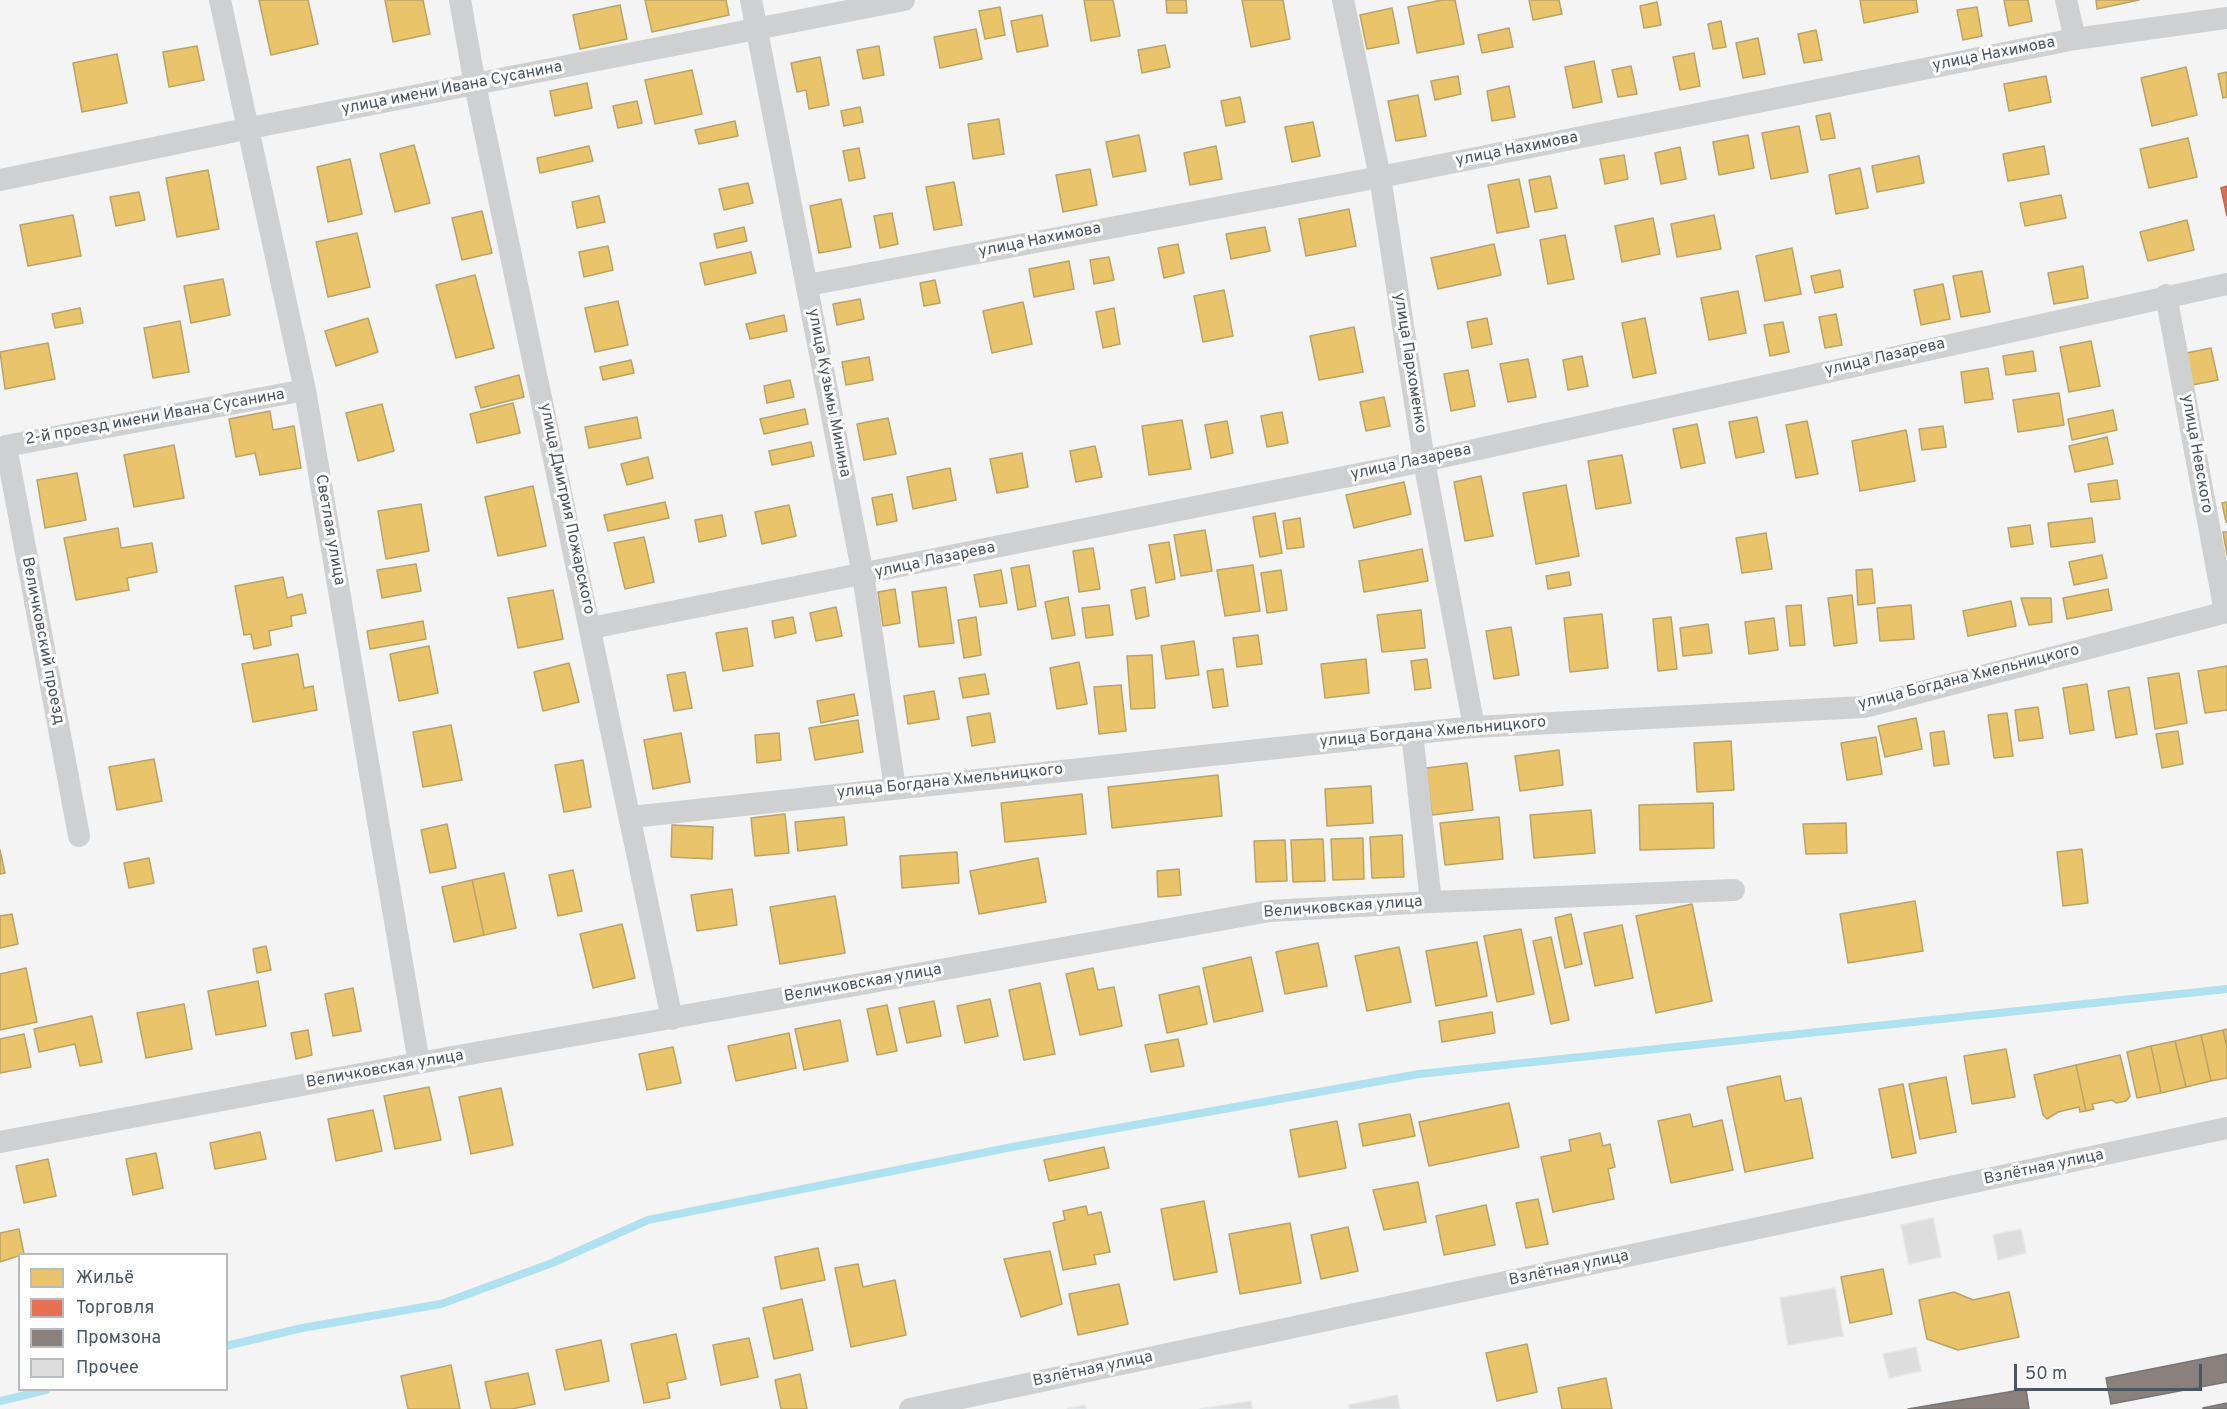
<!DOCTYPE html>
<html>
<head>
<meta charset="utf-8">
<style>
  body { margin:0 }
  #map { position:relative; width:2227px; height:1409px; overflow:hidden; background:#f4f4f4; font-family:Overpass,sans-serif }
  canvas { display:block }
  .legend { position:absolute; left:18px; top:1253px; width:210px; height:138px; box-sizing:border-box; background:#fff; border:2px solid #b7bbc0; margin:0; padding:8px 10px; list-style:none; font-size:18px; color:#4a5661 }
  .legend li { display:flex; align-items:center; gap:12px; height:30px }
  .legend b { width:30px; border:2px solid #b7bbc0 }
  .scale { position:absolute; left:2014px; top:1364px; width:188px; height:27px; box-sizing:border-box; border:3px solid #4a5661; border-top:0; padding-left:8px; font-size:18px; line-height:21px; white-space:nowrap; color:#4a5661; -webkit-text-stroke:4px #fff; paint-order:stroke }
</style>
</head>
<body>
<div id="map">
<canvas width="2227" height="1409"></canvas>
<ul class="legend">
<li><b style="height:16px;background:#e9c46a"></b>Жильё</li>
<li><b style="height:16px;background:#e76f51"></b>Торговля</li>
<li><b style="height:16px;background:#8a817c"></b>Промзона</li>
<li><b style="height:16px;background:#ddddde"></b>Прочее</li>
</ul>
<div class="scale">50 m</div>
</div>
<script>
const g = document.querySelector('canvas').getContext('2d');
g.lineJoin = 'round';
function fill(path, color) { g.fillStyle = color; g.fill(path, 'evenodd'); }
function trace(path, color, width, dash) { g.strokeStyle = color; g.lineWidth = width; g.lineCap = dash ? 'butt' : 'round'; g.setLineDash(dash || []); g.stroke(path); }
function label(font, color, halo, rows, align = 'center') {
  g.font = font + ' Overpass,sans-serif'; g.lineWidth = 6; g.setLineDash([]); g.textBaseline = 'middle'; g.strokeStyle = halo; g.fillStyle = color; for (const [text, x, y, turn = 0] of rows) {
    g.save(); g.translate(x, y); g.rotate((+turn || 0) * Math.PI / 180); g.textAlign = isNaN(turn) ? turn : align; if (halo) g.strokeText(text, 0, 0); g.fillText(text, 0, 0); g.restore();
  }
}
const homes = new Path2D(`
  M259 0H308L318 44 271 55Z
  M385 0H423L430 34 393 42Z
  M645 0H726L729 15 652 32Z
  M1084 0H1113L1120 36 1091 41Z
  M1166 0H1186L1187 13H1167Z
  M1242 0H1283L1290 39 1251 47Z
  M1442 0H1455L1464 44 1417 53 1408 7Z
  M1529 0H1559L1562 14 1533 20Z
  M1860 0H1916L1918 12 1864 23Z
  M2004 0H2028L2032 21 2009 26Z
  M2096 0H2139L2097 9Z
  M1657 2 1661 25 1644 28 1640 6Z
  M620 5 627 39 580 49 573 15Z
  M1000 7 1005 35 985 39 979 11Z
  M1977 7 1982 36 1963 40 1957 10Z
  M1392 8 1399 43 1367 49 1360 15Z
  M1042 15 1048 46 1017 52 1011 21Z
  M1721 21 1726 47 1713 49 1708 24Z
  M1509 28 1513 47 1482 53 1478 35Z
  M976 29 982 59 940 68 934 37Z
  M1816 30 1822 60 1804 63 1798 34Z
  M1758 38 1765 74 1743 78 1736 43Z
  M1165 45 1170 67 1142 73 1138 50Z
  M197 46 204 80 169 87 163 52Z
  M879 46 884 75 863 79 857 50Z
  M1694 53 1700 86 1680 90 1673 57Z
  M117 54 127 103 82 112 73 63Z
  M820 57 829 105 809 109 806 90 797 92 791 63Z
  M1594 61 1602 102 1573 108 1565 67Z
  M1631 66 1637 94 1618 97 1612 70Z
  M2186 67 2197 115 2152 126 2141 78Z
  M692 70 702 114 655 124 645 80Z
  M2227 72V97L2223 98 2218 74Z
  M1458 76 1461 94 1435 100 1431 81Z
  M2046 76 2051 102 2009 111 2004 84Z
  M587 83 592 108 555 116 550 91Z
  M1509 86 1515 117 1492 121 1487 91Z
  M1418 95 1426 136 1396 141 1388 101Z
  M1240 97 1245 122 1226 126 1221 101Z
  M637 101 642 123 618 128 613 106Z
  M860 107 863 122 844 126 841 111Z
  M1830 113 1835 138 1821 140 1816 116Z
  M999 119 1004 154 973 159 968 124Z
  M735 121 738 136 699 144 695 130Z
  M1313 122 1320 156 1292 162 1285 127Z
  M1799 126 1808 172 1771 179 1762 133Z
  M1139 135 1146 171 1113 177 1106 142Z
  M1748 135 1754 168 1719 175 1713 142Z
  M2188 138 2197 177 2149 188 2140 149Z
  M414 145 430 203 395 212 380 154Z
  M589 146 593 161 540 173 537 158Z
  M1216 146 1222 179 1190 185 1184 153Z
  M2044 146 2049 174 2008 181 2003 154Z
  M1680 147 1686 179 1661 184 1655 153Z
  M859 148 865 178 849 181 843 151Z
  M1624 155 1628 179 1605 184 1600 159Z
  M1919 156 1924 183 1877 192 1872 166Z
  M350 159 362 214 328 222 317 167Z
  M1860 168 1868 208 1836 214 1829 175Z
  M1090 169 1097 205 1063 212 1056 175Z
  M208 170 219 229 177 237 166 178Z
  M1550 176 1557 208 1535 212 1529 180Z
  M1519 179 1529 227 1497 233 1488 185Z
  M954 182 962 225 934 230 926 187Z
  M748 183 753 203 724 210 719 189Z
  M139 192 145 220 116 226 110 197Z
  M2061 195 2066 218 2025 226 2020 203Z
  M599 196 605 222 577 228 572 202Z
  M841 199 851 247 819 253 810 206Z
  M1349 209 1356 246 1306 256 1299 219Z
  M482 211 492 253 462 260 452 218Z
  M892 213 898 244 880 248 874 216Z
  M73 215 81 256 28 266 20 225Z
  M1714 215 1721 249 1677 257 1671 224Z
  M1653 218 1660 254 1622 262 1615 226Z
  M2187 220 2194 250 2148 261 2140 232Z
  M744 227 747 241 717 248 714 234Z
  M1265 227 1270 251 1231 259 1226 234Z
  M357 233 370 287 328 297 316 242Z
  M1565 235 1574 279 1548 284 1540 240Z
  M1178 244 1184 273 1164 278 1158 248Z
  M1494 244 1501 275 1438 289 1431 258Z
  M608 246 613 270 584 277 579 252Z
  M1792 248 1801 294 1765 301 1756 256Z
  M751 252 756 273 705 285 700 263Z
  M1109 257 1114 280 1094 284 1090 260Z
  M1069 261 1074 289 1034 297 1029 269Z
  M2083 266 2088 298 2054 304 2048 273Z
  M1840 270 1843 287 1815 293 1811 276Z
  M1982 271 1990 312 1961 317 1953 276Z
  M475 275 494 348 456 358 436 285Z
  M223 279 230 315 191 323 184 286Z
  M935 280 940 303 924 306 920 283Z
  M1943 284 1950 319 1921 325 1914 290Z
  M1224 290 1233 336 1203 342 1194 296Z
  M1738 291 1746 333 1709 340 1701 298Z
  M860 299 864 319 837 325 833 304Z
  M618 301 628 345 595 352 585 308Z
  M1023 302 1032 344 992 353 983 311Z
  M80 308 83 323 55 328 52 314Z
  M1114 308 1120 344 1103 348 1096 312Z
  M1836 314 1842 345 1825 348 1819 317Z
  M784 315 787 331 750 339 746 324Z
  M368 318 378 352 336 366 325 331Z
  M1487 318 1492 344 1472 348 1467 322Z
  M1645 318 1656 373 1633 378 1622 323Z
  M180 321 189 372 153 378 144 328Z
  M1783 322 1789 352 1770 356 1764 325Z
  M1354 327 1363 372 1319 380 1310 336Z
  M2091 341 2100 386 2069 392 2060 347Z
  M48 343 55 379 5 389 0 352Z
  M2211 348 2218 380 2192 385 2186 353Z
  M2033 351 2036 371 2006 375 2003 356Z
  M1582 356 1588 386 1568 390 1563 360Z
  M869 357 873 380 846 385 842 362Z
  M1528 359 1536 397 1508 402 1500 364Z
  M631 360 634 373 603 380 600 367Z
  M1988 368 1993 399 1965 403 1961 372Z
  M1468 370 1475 406 1451 411 1444 374Z
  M519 375 524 397 481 408 475 387Z
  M790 380 794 397 767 403 764 386Z
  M2059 393 2064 425 2018 432 2013 400Z
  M1384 397 1390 426 1366 431 1360 402Z
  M513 403 520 433 477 443 470 414Z
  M382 404 394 451 358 461 346 413Z
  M805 409 808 424 764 434 760 419Z
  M2113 410 2117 430 2072 440 2068 419Z
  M270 411 273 430 294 426 301 468 260 475 255 453 236 457 229 419Z
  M1282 412 1288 443 1267 447 1261 416Z
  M637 417 641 438 589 448 585 427Z
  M1757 417 1764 452 1736 458 1729 422Z
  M888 418 896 454 864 460 857 424Z
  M1182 420 1191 469 1149 475 1142 426Z
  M1227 421 1233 453 1211 458 1205 425Z
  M1807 421 1818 474 1796 478 1786 425Z
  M1697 424 1705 463 1681 468 1673 429Z
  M1943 426 1946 447 1922 450 1919 429Z
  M1906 430 1915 481 1860 491 1852 441Z
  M2107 437 2113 464 2075 472 2069 446Z
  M811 442 814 456 772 465 769 451Z
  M174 445 184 498 134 507 124 455Z
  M1095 446 1102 477 1076 482 1070 451Z
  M1022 453 1028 487 997 493 990 459Z
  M1622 455 1631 503 1596 509 1588 461Z
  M648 457 653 478 627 485 621 464Z
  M950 468 956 500 913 509 907 477Z
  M77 473 86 520 45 528 37 480Z
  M1481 476 1493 536 1465 541 1454 482Z
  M2117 480 2120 499 2091 502 2088 484Z
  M1404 482 1411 514 1354 528 1346 495Z
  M1566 485 1579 556 1536 564 1523 493Z
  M533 486 546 546 498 556 485 497Z
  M892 494 897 521 877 525 872 498Z
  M665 502 669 518 608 531 604 515Z
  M2227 502V522H2226L2222 503Z
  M421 504 429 551 386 559 378 511Z
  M789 505 796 536 762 544 755 512Z
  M1275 513 1282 553 1260 557 1253 517Z
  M722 515 726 536 699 542 695 520Z
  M1300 518 1304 547 1287 549 1283 521Z
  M2092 518 2095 542 2051 547 2048 523Z
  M2030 525 2033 544 2011 547 2008 528Z
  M118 528 121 548 152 543 157 572 127 578 129 590 76 600 64 538Z
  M1205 530 1212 571 1181 576 1174 535Z
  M2223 532H2227V555Z
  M1766 533 1772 569 1742 573 1736 538Z
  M644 537 654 582 625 589 614 543Z
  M1169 542 1175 579 1156 583 1149 545Z
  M1093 548 1100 589 1079 592 1073 551Z
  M1422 549 1428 581 1364 592 1359 561Z
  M2102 555 2107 578 2074 585 2069 562Z
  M416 564 421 591 382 598 377 570Z
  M1029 565 1036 606 1018 610 1011 568Z
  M1253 565 1260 611 1225 616 1217 570Z
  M1872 569 1875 603 1858 605 1856 570Z
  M1001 570 1007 603 980 607 974 575Z
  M1281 570 1287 610 1267 613 1261 573Z
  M1569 572 1571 585 1548 589 1546 576Z
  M283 577 287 598 302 594 306 613 291 616 292 626 269 631 271 645 254 649 251 634 244 635 235 586Z
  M946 587 954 643 919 647 912 592Z
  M1145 587 1149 616 1136 619 1131 590Z
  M895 589 900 623 883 626 878 592Z
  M2108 589 2112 610 2067 619 2063 598Z
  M553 590 563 639 518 648 508 598Z
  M1852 595 1857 643 1834 646 1828 598Z
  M1068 597 1075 635 1052 639 1045 602Z
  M2021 598H2051L2052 622 2029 625Z
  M2011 601 2016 626 1968 636 1963 611Z
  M1109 605 1113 635 1086 638 1082 608Z
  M1801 605 1805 645 1790 646 1786 606Z
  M1911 605 1914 639 1880 641 1877 608Z
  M836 607 842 636 816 641 810 613Z
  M1421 610 1425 648 1382 652 1377 615Z
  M1602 614 1608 668 1570 672 1564 618Z
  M793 617 796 633 775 638 772 621Z
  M976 617 981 655 964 658 958 620Z
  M1671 617 1677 669 1658 671 1653 619Z
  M1774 618 1778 650 1749 654 1745 622Z
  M423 621 426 639 370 649 367 631Z
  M1708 624 1712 653 1683 656 1680 628Z
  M1511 627 1519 675 1494 679 1486 631Z
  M747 628 753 666 723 671 716 633Z
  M1258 635 1262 664 1237 667 1233 638Z
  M1194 641 1199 675 1166 679 1161 646Z
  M429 646 438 693 399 701 390 654Z
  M298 654 304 688 313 686 317 710 253 722 242 664Z
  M1152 655 1155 708 1131 709 1127 656Z
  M1366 659 1369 693 1325 698 1321 664Z
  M1427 659 1431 688 1415 690 1411 661Z
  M1079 662 1087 704 1057 709 1050 668Z
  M569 663 579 702 543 711 534 672Z
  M2227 666V710L2205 713 2198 671Z
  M1223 669 1228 706 1213 708 1207 671Z
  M685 672 692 708 674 711 667 675Z
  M2179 673 2187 723 2155 729 2148 678Z
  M985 674 989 694 963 698 959 678Z
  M2087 684 2094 730 2070 734 2063 688Z
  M1121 685 1126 731 1099 734 1094 687Z
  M2129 687 2137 734 2116 738 2108 691Z
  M934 691 939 719 908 724 904 696Z
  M854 694 858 715 821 723 817 701Z
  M2038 707 2043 738 2019 741 2015 710Z
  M990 713 995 742 972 746 967 717Z
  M2007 713 2013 756 1994 758 1988 715Z
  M1916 718 1922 749 1885 757 1878 726Z
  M858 720 863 752 815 760 809 728Z
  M451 725 462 780 423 787 413 732Z
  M1944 731 1949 764 1934 766 1930 733Z
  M2178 731 2183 764 2162 768 2156 734Z
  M681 733 690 782 653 789 644 740Z
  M779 733 781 760 757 763 755 735Z
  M1876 737 1882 774 1847 780 1841 743Z
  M1731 741 1734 790 1697 792 1694 743Z
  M1559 750 1563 785 1520 791 1515 756Z
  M154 759 162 801 117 810 109 767Z
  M583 760 591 807 564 812 555 765Z
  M1467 763 1473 810 1432 815 1426 768Z
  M1218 775 1222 816 1112 828 1108 787Z
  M1371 786 1373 823 1327 826 1325 789Z
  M1082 794 1086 834 1005 842 1001 803Z
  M1713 803 1714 848 1640 850 1639 805Z
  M1591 810 1595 853 1534 858 1530 815Z
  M785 814 789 853 755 856 751 818Z
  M844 817 847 845 798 851 795 822Z
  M1499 817 1503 859 1445 865 1440 823Z
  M1846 823 1847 853 1806 854 1803 824Z
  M447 824 456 868 430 873 421 830Z
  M672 825 713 827 712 859 671 857Z
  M1402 835 1404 877 1372 878 1370 837Z
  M1363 838 1364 879 1333 880 1331 839Z
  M1323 839 1325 881 1293 882 1291 840Z
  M1285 840 1287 881 1256 882 1254 841Z
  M2082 849 2088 903 2063 906 2057 852Z
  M0 850 5 873 0 874Z
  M957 852 959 883 902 888 900 856Z
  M149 858 154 883 129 888 124 863Z
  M1038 858 1046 902 979 914 970 871Z
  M1179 869 1181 895 1158 897 1157 871Z
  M573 870 582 911 558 916 549 875Z
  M504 873 516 928 484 935 472 880Z
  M472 880 484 935 454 942 442 887Z
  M732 889 737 925 697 931 691 895Z
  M835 896 845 953 780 964 770 907Z
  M1915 901 1923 951 1848 963 1840 914Z
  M1692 904 1712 1001 1656 1013 1636 916Z
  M12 914 18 944 0 948V916Z
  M1571 914 1582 964 1565 968 1555 918Z
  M622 924 635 978 593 988 580 934Z
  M1622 925 1633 978 1595 986 1584 933Z
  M1521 929 1534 994 1497 1002 1484 936Z
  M1551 937 1569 1020 1551 1024 1533 941Z
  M1477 942 1487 996 1436 1006 1426 951Z
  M1318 943 1327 986 1285 994 1276 952Z
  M266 946 271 970 257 973 253 949Z
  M1399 947 1411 1002 1367 1011 1355 956Z
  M1251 957 1263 1011 1214 1022 1203 968Z
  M26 968 37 1022 0 1030V974Z
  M1093 968 1098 990 1114 987 1122 1026 1080 1035 1066 974Z
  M258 981 266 1026 216 1035 208 991Z
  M1040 983 1055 1054 1024 1060 1009 990Z
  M1199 986 1207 1024 1167 1033 1159 995Z
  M353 988 361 1031 333 1036 325 994Z
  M990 999 998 1036 965 1043 957 1006Z
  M934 1001 941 1036 907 1043 899 1008Z
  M184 1004 192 1049 146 1058 137 1013Z
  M887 1005 897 1051 877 1055 867 1009Z
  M1492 1012 1495 1033 1442 1042 1439 1021Z
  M92 1016 102 1062 80 1066 75 1044 39 1052 34 1029Z
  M840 1020 848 1061 804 1070 795 1029Z
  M2227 1029V1048L2223 1030Z
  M308 1030 312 1055 296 1059 291 1033Z
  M2223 1030 2227 1048V1078L2211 1081 2201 1035Z
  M789 1033 796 1068 736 1081 728 1046Z
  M24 1034 31 1067 0 1073V1039Z
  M2201 1035 2211 1081 2186 1087 2175 1041Z
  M1178 1039 1184 1066 1151 1072 1145 1045Z
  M2175 1041 2186 1087 2161 1093 2151 1046Z
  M2151 1046 2161 1093 2137 1098 2127 1052Z
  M673 1047 681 1083 647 1090 639 1054Z
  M2006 1049 2015 1097 1972 1104 1964 1056Z
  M2120 1055 2130 1096 2126 1101 2116 1103 2112 1100 2092 1104 2094 1109 2086 1111 2076 1065Z
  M2076 1065 2086 1111 2080 1112 2079 1107 2058 1112 2047 1119 2043 1115 2034 1075Z
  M1780 1076 1785 1101 1801 1098 1813 1158 1745 1172 1727 1087Z
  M1946 1077 1956 1132 1920 1139 1909 1084Z
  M1903 1084 1916 1153 1892 1158 1879 1089Z
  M429 1087 441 1140 395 1149 384 1096Z
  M501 1088 513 1145 471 1154 459 1097Z
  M1509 1103 1519 1147 1429 1166 1419 1122Z
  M373 1110 382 1151 336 1161 328 1119Z
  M1410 1114 1415 1136 1363 1146 1359 1124Z
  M1690 1114 1693 1127 1722 1120 1733 1170 1671 1183 1658 1121Z
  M1337 1121 1346 1168 1299 1177 1290 1130Z
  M260 1132 266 1159 215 1169 210 1143Z
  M1600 1133 1603 1146 1610 1144 1615 1167 1608 1169 1614 1199 1553 1212 1541 1157 1571 1151 1569 1140Z
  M1104 1147 1109 1168 1049 1181 1044 1160Z
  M156 1153 163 1188 133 1195 126 1159Z
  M48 1159 56 1196 24 1203 16 1166Z
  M1418 1182 1426 1222 1384 1230 1373 1190Z
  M1538 1199 1548 1244 1526 1248 1516 1203Z
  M1204 1201 1217 1272 1174 1280 1161 1209Z
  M1486 1205 1495 1245 1444 1255 1436 1216Z
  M1086 1206 1088 1215 1101 1212 1110 1252 1094 1255 1096 1264 1063 1270 1053 1223 1065 1220 1063 1211Z
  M1290 1223 1301 1283 1240 1294 1229 1234Z
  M1348 1227 1358 1271 1321 1279 1311 1235Z
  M19 1229 24 1254 0 1262V1233Z
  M818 1248 825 1280 781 1289 775 1257Z
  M1050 1251 1062 1304 1021 1317 1004 1259Z
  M858 1264 863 1287 895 1280 906 1335 851 1347 835 1268Z
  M1883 1269 1892 1314 1850 1323 1841 1277Z
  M1119 1284 1128 1324 1078 1335 1069 1294Z
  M1954 1292 1973 1300 2009 1292 2019 1337 1958 1350 1927 1339 1919 1300Z
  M802 1299 813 1350 774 1359 763 1308Z
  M676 1334 686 1379 667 1383 670 1398 644 1403 631 1344Z
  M749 1338 758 1377 721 1385 713 1345Z
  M601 1340 609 1381 565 1390 556 1350Z
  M1527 1344 1537 1392 1497 1401 1486 1353Z
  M451 1365 460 1409H408L401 1376Z
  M528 1373 535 1404 512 1409H491L485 1382Z
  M800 1374 807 1409H781L775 1380Z
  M1606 1378 1612 1409H1562L1558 1388Z`);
fill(homes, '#e9c46a');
trace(homes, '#b9a367', 1.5);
const shops = new Path2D(`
  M2227 186V216L2221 188Z`);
fill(shops, '#e76f51');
trace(shops, '#b86856', 1.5);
const industry = new Path2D(`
  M2227 1354V1382L2111 1404 2106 1378Z
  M2026 1389 2029 1409H1908Z
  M2227 1403V1409H2203V1408Z`);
fill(industry, '#8a817c');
trace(industry, '#777474', 1.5);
trace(new Path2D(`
  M226 1346 302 1328 441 1304 552 1263 648 1220 1012 1147 1419 1074 2227 989
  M0 1401 46 1390`), '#aee2f0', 8);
const building = new Path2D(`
  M1933 1218 1941 1257 1909 1264 1901 1225Z
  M2021 1229 2026 1253 1998 1260 1993 1235Z
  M1835 1288 1843 1336 1788 1345 1780 1298Z
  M1916 1347 1921 1371 1889 1378 1883 1354Z
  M1397 1395 1400 1409H1350L1349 1405Z
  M1251 1401 1252 1409H1200Z
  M1085 1405 1086 1409H1067Z`);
fill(building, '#ddddde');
trace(building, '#e5e6e7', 1.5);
trace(new Path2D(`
  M220 0 305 390 419 1063
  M460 0 475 85 672 1019
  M751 0 863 575 895 788
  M1343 0 1380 177 1424 461 1474 727
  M2066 0 2075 39
  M0 180 250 128 904 0
  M808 285 1380 177 2075 39 2227 18
  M2166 295 2225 612
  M591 628 1424 461 2227 284
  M1412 733 1431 902
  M631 817 1474 727 1864 707 2227 612
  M79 836 6 446 305 390
  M0 1142 419 1063 1270 911 1431 902 1734 890
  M910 1409 2227 1128`), '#ced0d2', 22);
label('16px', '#4a5661', '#fff', [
  ["улица Нахимова",1994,55,-11],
  ["улица имени Ивана Сусанина",452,89,-11],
  ["улица Нахимова",1517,150,-11],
  ["улица Нахимова",1040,241,-11],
  ["улица Лазарева",1885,358,-13],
  ["улица Пархоменко",1409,363,81],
  ["улица Кузьмы Минина",828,393,79],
  ["2-й проезд имени Ивана Сусанина",155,418,-10],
  ["улица Невского",2196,454,80],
  ["улица Лазарева",1411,463,-12],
  ["улица Дмитрия Пожарского",566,509,78],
  ["Светлая улица",329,530,80],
  ["улица Лазарева",935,561,-12],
  ["Величковский проезд",42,641,79],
  ["улица Богдана Хмельницкого",1969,678,-14],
  ["улица Богдана Хмельницкого",1433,733,-5],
  ["улица Богдана Хмельницкого",950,782,-6],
  ["Величковская улица",1343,908,-4],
  ["Величковская улица",863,984,-10],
  ["Величковская улица",385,1070,-10],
  ["Взлётная улица",2044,1168,-12],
  ["Взлётная улица",1569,1269,-12],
  ["Взлётная улица",1093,1370,-12]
]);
</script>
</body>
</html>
